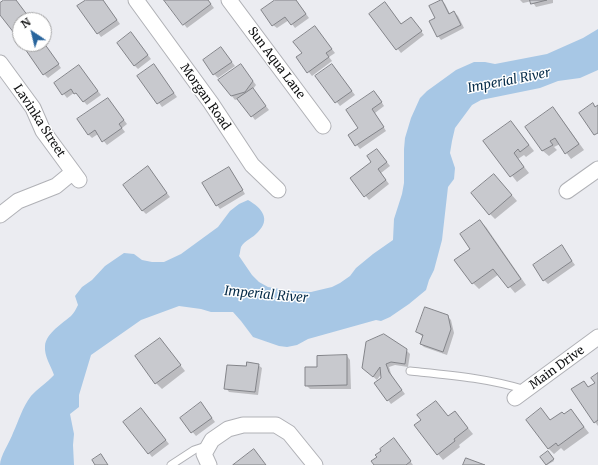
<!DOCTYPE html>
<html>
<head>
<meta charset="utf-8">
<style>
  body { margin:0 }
  #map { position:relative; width:598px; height:465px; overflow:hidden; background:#ebecf1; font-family:Merriweather,serif }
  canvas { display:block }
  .north { position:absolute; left:12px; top:12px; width:40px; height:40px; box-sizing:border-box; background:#fff; border:1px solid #9f9fa0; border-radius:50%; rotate:325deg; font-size:11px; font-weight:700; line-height:16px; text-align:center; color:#0f1011 }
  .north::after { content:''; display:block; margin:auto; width:14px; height:18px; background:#29659d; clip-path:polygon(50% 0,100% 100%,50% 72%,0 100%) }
</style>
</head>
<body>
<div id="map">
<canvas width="598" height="465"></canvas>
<div class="north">N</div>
</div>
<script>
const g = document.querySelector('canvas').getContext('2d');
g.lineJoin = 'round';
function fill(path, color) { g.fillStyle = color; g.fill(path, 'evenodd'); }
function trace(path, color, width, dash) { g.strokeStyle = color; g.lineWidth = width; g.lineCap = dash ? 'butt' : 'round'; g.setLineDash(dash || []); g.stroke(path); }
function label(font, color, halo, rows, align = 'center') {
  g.font = font + ' Merriweather,serif'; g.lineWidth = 3; g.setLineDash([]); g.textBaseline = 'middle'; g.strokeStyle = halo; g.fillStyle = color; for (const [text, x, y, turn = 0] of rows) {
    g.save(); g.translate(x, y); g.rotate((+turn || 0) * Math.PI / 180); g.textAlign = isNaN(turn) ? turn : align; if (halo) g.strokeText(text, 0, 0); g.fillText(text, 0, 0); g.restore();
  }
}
fill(new Path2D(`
  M598 29V70L580 78 558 81 540 88 481 100 472 105 455 128 452 141 450 153 455 168 454 179 448 187 442 240 434 270 429 280 426 290 409 304 390 317 381 321 376 320 308 339 297 345 287 347 279 346 253 337 241 321 233 312H211L201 309 179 306 141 320 91 355 79 395V407L70 414 74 434 73 445 74 465H0C0 456 10 442 13 433 19 420 22 408 31 396 38 388 47 383 54 375 51 366 44 356 45 346 46 333 63 323 71 316 74 313 76 309 78 305L75 296 82 287 92 280 105 266 124 253 134 254 142 260 152 262H164L181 254 218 227 230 211 239 204 248 200C262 208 271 219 258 232 253 238 245 240 241 247 240 250 240 254 239 256L252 275 259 282 268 287 291 291 311 292 332 287 340 283 350 276 356 268 373 254 393 240 394 219 402 194 404 183V149L405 138 411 118 420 98 427 91 456 70 474 62H485L495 64 547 54 583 38Z`), '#a7c7e5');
fill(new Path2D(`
  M87 0H103L120 24 101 37 98 33Z
  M165 0H208L214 8 187 28Z
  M276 0H296L309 18 295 28 289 20 277 28 273 25Z
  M520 0H553V3L536 7 532 1 523 3Z
  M442 1 445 4 450 14 454 12 458 16 464 28 441 40 438 36 436 19Z
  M388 7 402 25 414 22 424 35 401 53 370 14Z
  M315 27 335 53 329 57 332 61 312 76 297 57 303 54Z
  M134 37 151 59 138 69 134 65Z
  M44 43 61 68 48 78 44 74Z
  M224 52 235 66 218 78 214 74Z
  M154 65 177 97 162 107 139 76Z
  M241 65 256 85 253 89 269 110 255 120 239 98 235 100 220 81Z
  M332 65 355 95 340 106 317 77Z
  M79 66 101 95 87 105 75 92 67 98 55 83Z
  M378 96 384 106 375 113 386 131 360 149 349 135 359 128Z
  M108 99 127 124 122 128 125 132 107 145 98 134 92 138 88 134Z
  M553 108 558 114 584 150 571 159 560 144 554 147 557 150 549 156 543 151 527 127Z
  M511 122 534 151 526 157 524 155 518 159 529 173 517 182 485 141Z
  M380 153 390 166 381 173 389 184 369 200 351 178 372 162Z
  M148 168 170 197 146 214 142 210Z
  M229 168 232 172 245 194 220 209 217 205Z
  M499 180 517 201 495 219 490 214Z
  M480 221 486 227 526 285 515 293 499 274 479 289 473 283 472 249Z
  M562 247 575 265 548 284 544 280Z
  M447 316 451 320 454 333 447 355 424 347 421 344 423 337 417 332Z
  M160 339 185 371 162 389 156 383Z
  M406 350 410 354 408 367 395 365 389 367 392 377 405 394 391 404 375 383 382 378V373L377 380 363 368Z
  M347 356 350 360 351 389H310L306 385Z
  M258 365 262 368 258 395 229 392 226 388Z
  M598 375V426L595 422 584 382 589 388 596 383Z
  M204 407 215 422 196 436 181 418Z
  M541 410 551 421 564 415 571 410 589 433 564 451 561 448 554 454 548 448Z
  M144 412 169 444 152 457 124 422Z
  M449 417 460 418 473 434 459 445 460 447 443 460 438 454Z
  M397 443 413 465H375Z
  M550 454 554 461 547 465 546 464Z`), '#0003');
const building = new Path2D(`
  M4 0H16L31 20H20V36L18 38 0 15V3Z
  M86 0H103L117 20 97 34 77 6Z
  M164 0H208L211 4 183 25Z
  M275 0H296L306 14 291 25 285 17 272 26 261 10Z
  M441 0H442L449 14 454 11 461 25 437 37 429 21 435 18 429 6Z
  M530 0H547L531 4Z
  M385 2 401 24 411 17 422 31 396 50 369 14Z
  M315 26 332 49 326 53 329 57 307 73 296 57 302 53 293 42Z
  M131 32 148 55 134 66 117 43Z
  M44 43 59 64 43 75 23 46 26 44Z
  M221 47 232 62 213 75 203 60Z
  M154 64 174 93 157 104 137 76Z
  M241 64 253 81 245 92 231 96 218 80Z
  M332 64 352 91 335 103 315 76Z
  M79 65 98 91 83 102 76 93 74 94 71 89 62 95 54 83Z
  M253 88 266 106 251 117 237 99Z
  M374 91 382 102 372 109 384 127 355 146 348 135 358 128 346 110Z
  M108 98 124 120 119 124 122 128 102 142 95 130 88 135 77 119Z
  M593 103 595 107 598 105V133L594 135 579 113Z
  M553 107 579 144 565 154 555 138 550 141 553 145 542 151 525 127Z
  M511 121 529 145 520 152 518 149 514 153 524 167 510 177 483 141Z
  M377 149 387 162 378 169 386 180 364 197 350 178 371 162 367 156Z
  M148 166 167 193 142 211 123 185Z
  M229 167 243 190 216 206 202 183Z
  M494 174 512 195 489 215 471 193Z
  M480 220 521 279 508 288 493 269 472 284 454 260 470 249 460 234Z
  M562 245 572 261 543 281 533 265Z
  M425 307 448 315 451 329 443 352 420 344 423 335 416 332Z
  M384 334 407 349 405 364 391 362 386 364 389 372 402 390 387 401 374 383 381 378 380 367 373 377 362 368 366 342Z
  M160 338 181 365 155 384 135 356Z
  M347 355V385L305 386V367H317V356Z
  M247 362 259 364 255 392 224 389 227 365 246 366Z
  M598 373V420L594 423 571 389 584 381 588 387 595 383 591 378Z
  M436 401 448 416 455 411 468 428 454 439 455 441 437 455 414 425 421 420 417 415Z
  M201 402 212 418 191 433 180 418Z
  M141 408 166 440 148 454 123 422Z
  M541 408 550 420 562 412 564 414 571 409 584 427 558 446 556 443 548 449 526 420Z
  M394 438 411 461 406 465H374L371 461 377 457 375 455 381 451 380 449Z
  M254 449 266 465H233Z
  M548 451 554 459 546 465 540 457Z
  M101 454 108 465H95L92 460Z
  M466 458 485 465H463Z`);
fill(building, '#c8c9ce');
trace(building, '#838489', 1);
const lane = new Path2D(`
  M410 371C449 375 488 378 526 390
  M171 465 194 450 206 446`);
const street = new Path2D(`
  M136 0 211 103 252 165 278 190
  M229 0 323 126
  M0 63 33 108 43 131 79 180
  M567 191 598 169
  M0 215 18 201 56 186 73 172
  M515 398 598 337
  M209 465 204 454 212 440 228 429 243 425H276L289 433 315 465`);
trace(lane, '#b0b1b6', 9);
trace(street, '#b0b1b6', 17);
trace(lane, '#fff', 7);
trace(street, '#fff', 15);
label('12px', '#0f1011', '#fff', [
  ["Sun Aqua Lane",276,63,53],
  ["Morgan Road",205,97,55],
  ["Lavinka Street",39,121,57],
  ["Main Drive",557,368,-36]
]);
label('italic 13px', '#062c49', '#fff', [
  ["Imperial River",509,81,-11],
  ["Imperial River",266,295,5]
]);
</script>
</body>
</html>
